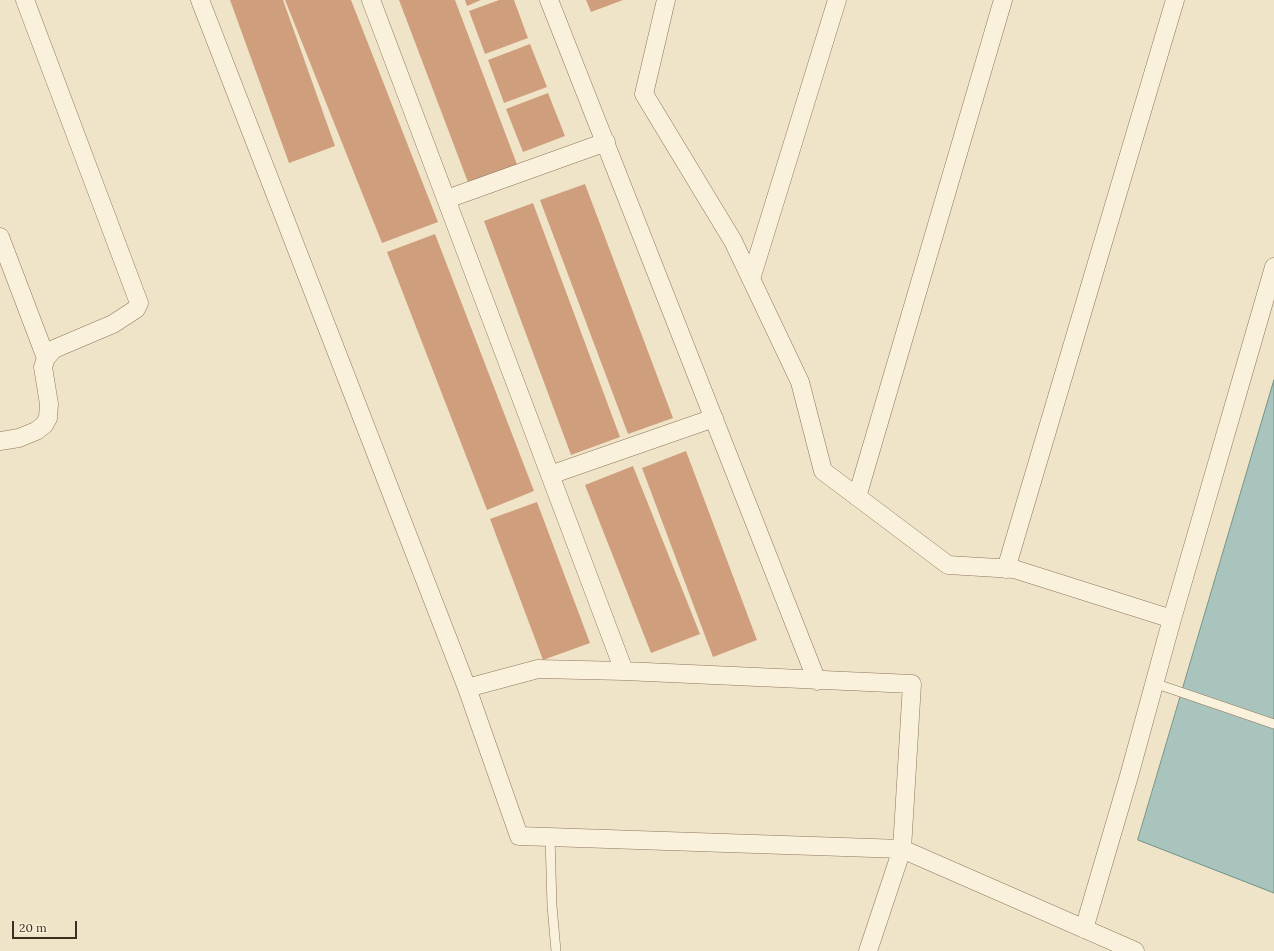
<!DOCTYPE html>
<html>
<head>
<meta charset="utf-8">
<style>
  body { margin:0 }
  #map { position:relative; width:1274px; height:951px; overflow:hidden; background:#f0e4c8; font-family:Lora,serif }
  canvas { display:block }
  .scale { position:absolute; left:12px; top:921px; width:65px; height:18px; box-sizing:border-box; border:2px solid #3d2e20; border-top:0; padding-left:5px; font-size:12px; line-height:14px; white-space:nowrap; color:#3d2e20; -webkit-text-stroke:3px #f7eed8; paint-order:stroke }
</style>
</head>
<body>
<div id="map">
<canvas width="1274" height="951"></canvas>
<div class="scale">20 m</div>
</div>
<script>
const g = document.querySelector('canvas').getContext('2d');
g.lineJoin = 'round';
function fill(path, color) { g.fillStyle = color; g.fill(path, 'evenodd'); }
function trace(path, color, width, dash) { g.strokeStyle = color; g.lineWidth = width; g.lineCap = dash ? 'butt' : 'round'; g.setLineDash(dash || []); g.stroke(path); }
const water = new Path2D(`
  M1274 380V893L1138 840Z`);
fill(water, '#a9c4bc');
trace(water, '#6f938a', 1);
fill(new Path2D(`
  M230 0H283L335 146 289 163Z
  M285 0H351L438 222 382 243Z
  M399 0H455L518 167 469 185Z
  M465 0H481L467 6Z
  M499 0H514L528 38 485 54 469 11Z
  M586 0H623L591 12Z
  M530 44 547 87 504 103 488 60Z
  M548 93 565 136 523 152 506 109Z
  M585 184 673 418 628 434 540 200Z
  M533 203 620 437 571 455 484 221Z
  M435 234 534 491 487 510 387 252Z
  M686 451 757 640 713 657 642 468Z
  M633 466 700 634 651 653 585 485Z
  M537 502 590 643 543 660 490 519Z`), '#cf9f7d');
const service = new Path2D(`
  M1154 683 1274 724
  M550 837 552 906 556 951`);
const minor = new Path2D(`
  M200 0 467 688 519 836 902 849 1135 951
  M371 0 624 671
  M549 0 817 681
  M666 0 644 94 733 241 800 382 823 471 948 565 1014 569 1172 619
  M447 199 606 142
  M0 237 46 358
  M751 279 837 0
  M0 441 19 438 36 431 44 425 48 418 49 404 43 367 46 358 54 349 113 324 136 309 139 303 25 0
  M550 475 714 418
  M857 497 1003 0
  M1006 569 1175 0
  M467 688 538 669 624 671 912 684 902 849 868 951
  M1084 929 1129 776 1172 619 1274 267`);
trace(service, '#8d765c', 10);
trace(minor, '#8d765c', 19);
trace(service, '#faf1dc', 9);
trace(minor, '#faf1dc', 18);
</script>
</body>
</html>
